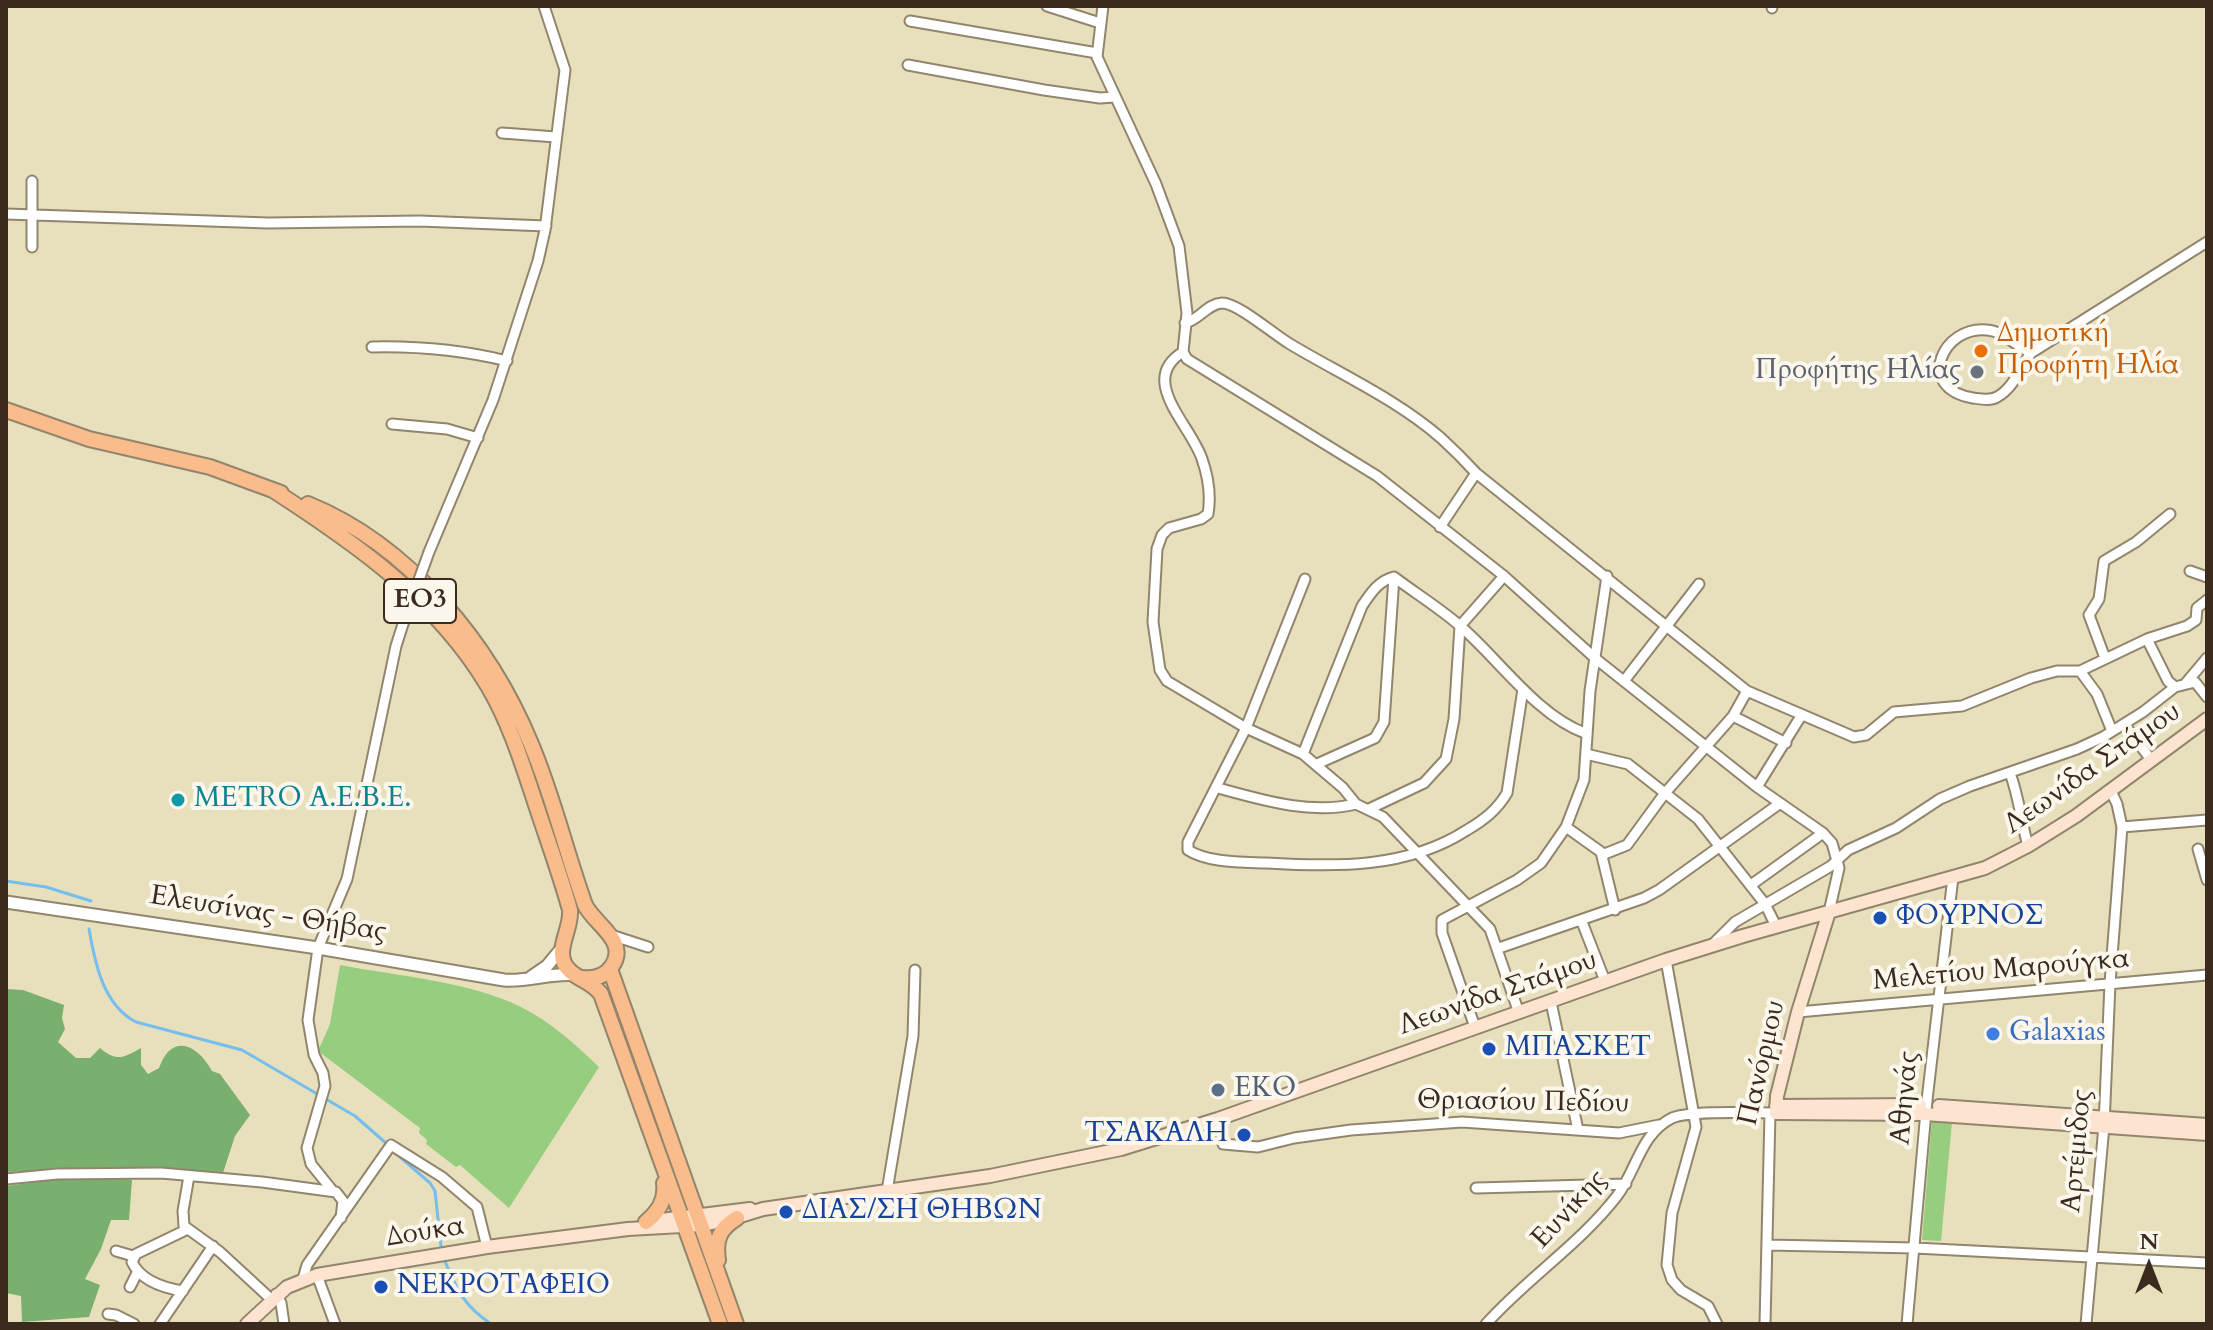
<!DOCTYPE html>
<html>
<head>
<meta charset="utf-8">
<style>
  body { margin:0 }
  #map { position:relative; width:2213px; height:1330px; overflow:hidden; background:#e8e0bc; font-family:Cardo,serif }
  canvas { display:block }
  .frame { position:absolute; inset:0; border:8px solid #3b2a1e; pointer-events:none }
  .north { position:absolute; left:2109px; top:1226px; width:80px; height:80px; -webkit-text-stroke:6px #fbf7ec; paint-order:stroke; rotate:0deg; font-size:22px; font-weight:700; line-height:32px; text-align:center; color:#3b2a1e }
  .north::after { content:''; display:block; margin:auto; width:28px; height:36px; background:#3b2a1e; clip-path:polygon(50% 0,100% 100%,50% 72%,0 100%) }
</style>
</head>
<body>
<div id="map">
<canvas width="2213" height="1330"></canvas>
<div class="frame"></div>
<div class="north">N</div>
</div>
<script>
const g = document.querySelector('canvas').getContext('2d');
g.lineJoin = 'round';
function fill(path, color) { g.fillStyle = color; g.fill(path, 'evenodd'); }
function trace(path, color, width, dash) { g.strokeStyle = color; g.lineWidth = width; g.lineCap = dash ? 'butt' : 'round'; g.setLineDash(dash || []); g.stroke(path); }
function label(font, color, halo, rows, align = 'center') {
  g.font = font + ' Cardo,serif'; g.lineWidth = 8; g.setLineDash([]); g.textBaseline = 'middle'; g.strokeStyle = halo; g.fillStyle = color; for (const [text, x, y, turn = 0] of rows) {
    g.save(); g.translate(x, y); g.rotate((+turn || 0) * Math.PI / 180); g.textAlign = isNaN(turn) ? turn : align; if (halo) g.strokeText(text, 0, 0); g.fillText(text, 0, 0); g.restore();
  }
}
fill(new Path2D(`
  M340 965C397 976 469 981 521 1007 551 1022 575 1044 599 1067L509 1208 460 1165 456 1167 426 1144 427 1140 419 1133 420 1128 318 1051 330 1024Z
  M1932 1120 1952 1122 1941 1241 1922 1240Z`), '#97cd7f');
fill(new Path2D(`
  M6 989 23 990 64 1005 62 1018 65 1029 58 1042 76 1058H90L100 1048C117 1062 123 1058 141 1048V1065L148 1074 159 1068C171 1033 197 1043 212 1071L220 1074 250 1115 235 1136 222 1176 144 1167 6 1172Z
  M59 1179 132 1180 129 1220H111L101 1249 85 1279 100 1285 89 1317 22 1322 21 1296 6 1293V1186Z`), '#79b06e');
trace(new Path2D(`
  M6 881 46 887 91 901
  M89 929C95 963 103 1005 136 1022L242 1050 355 1116 387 1144
  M392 1150 430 1183 435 1191 441 1246
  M444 1259C457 1290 463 1305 491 1324`), '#75beed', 3);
const minor = new Path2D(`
  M1047 6 1100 23
  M1103 6 1097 57 1156 184 1179 246 1187 313 1183 352 1187 359 1377 476 1504 576 1596 659 1757 787 1823 833 1832 843 1839 868 1829 912
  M1772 6V8
  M910 21 1097 53
  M908 65 1044 90 1100 98 1114 97
  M502 133 556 137
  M32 181V247
  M6 214 268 223 420 221 546 226
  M1185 323C1199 320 1207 304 1222 303 1238 303 1273 334 1290 344 1340 374 1396 399 1441 438 1453 449 1465 461 1476 473L1747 691 1854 737 1866 735 1894 712 1962 706 2031 678 2057 671H2080L2147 639 2187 626 2196 620 2197 608 2207 600
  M372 347C418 346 462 350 507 361
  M1183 352C1137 380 1191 425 1202 459 1208 476 1211 496 1208 514L1201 519 1169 528 1162 535 1157 549 1153 622 1160 670 1167 681 1246 728 1303 754 1343 788 1356 804 1383 817 1490 929 1519 1013
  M2031 353C2016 346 2003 331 1987 330 1943 325 1914 388 1973 398 1981 399 1990 401 1997 397 2014 388 2020 367 2031 353L2207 242
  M392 424 447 429 478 438
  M1440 527 1476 473
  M429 552 493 400 538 261 545 230 565 70 544 6
  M2190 571 2207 577
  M1305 579 1246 728 1188 842V850C1208 863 1242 862 1266 863 1335 867 1407 869 1467 830 1484 820 1497 810 1507 793L1523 689
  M2147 639 2168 681 2175 687 2195 682 2207 697
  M2105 658 2089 615 2099 599 2104 561 2136 542 2170 514
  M2080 671 2097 694 2112 731
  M1624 681 1699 584
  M2186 683 2207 658
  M1733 716 1786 743
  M2124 724 2152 761
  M1303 754 1362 606C1371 593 1378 581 1394 577 1415 593 1438 607 1459 625 1497 657 1537 716 1585 733
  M1586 754 1628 764 1698 819 1765 904 1776 926
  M1317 764 1375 738 1384 722 1394 577
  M2010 773C2019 797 2021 821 2028 846
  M1757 787 1801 716
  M1218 788C1262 800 1310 815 1356 804
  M1369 809 1424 783 1446 759 1454 719 1460 626 1504 576
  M1566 827 1601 852 1615 910
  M2122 827 2207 820
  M2198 849 2207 880
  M1602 855 1627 845 1665 793 1733 716 1747 691
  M1751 885 1823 833
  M1582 922 1605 981
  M611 935 648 947
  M1714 943 1735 922 1831 866 1848 850 1896 828 1940 799 1970 786 2077 749 2103 737 2143 712 2175 687
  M1499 948 1644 898 1659 890 1779 804
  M1666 960 1696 1127 1672 1213 1667 1265 1672 1280 1681 1290 1708 1306 1717 1324
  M1551 1002 1578 1130
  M1798 1012 2207 975
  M1475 1027 1442 933V920L1517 880 1541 863 1566 827 1584 780 1590 691 1607 576
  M1218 1119 1223 1144 1258 1147 1294 1138 1351 1130 1462 1122 1619 1133 1659 1125
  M189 1176 183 1211 184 1226 220 1252 272 1300
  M6 1179 57 1174 161 1173 262 1182 336 1192 343 1201 341 1218
  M1476 1188 1626 1184
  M332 1190 311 1164 307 1148 325 1086 323 1073 314 1055 308 1020 318 948 347 879 396 646 403 624
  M887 1191 913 1036 915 970
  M1767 1245 1915 1248 2207 1263
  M116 1251 133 1256
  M317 1275 335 1324
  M303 1279 307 1265 391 1145 442 1177 477 1207 487 1247
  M130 1287 138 1271
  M183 1291C164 1288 141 1281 132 1262L136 1254 188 1229
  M276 1294 281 1303 284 1324
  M108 1314 116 1315 134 1324
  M160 1324 213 1246
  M1486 1324C1527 1278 1579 1245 1617 1196 1637 1170 1640 1134 1672 1118 1691 1110 1753 1113 1776 1113
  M1765 1324 1770 1113
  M1907 1324 1927 1100 1953 877
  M2086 1324 2104 1126 2110 983 2122 827 2117 804 2111 791`);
const tertiary = new Path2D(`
  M6 902 318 948 504 980C529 982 552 972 576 975
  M531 977 547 966 562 948`);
const secondary = new Path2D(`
  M1829 912 1798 1012 1777 1096 1776 1113 1925 1114 2207 1134
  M1776 1106 1920 1105
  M1939 1106 2207 1125
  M645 1222 750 1209
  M247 1324 287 1287 317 1275 487 1247 628 1229 700 1225 727 1220 763 1209 990 1176 1121 1149 1218 1119 1666 960 1743 936 1985 868 2028 846 2076 816 2207 719`);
const primary = new Path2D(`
  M6 410 89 439 210 467 281 493
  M273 490C355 543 437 600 488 686 511 725 524 769 538 811 549 844 561 877 570 910 572 931 551 954 570 971 581 981 592 982 601 994L720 1324
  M308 504C409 545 490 644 531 744 553 796 566 852 585 905 595 925 629 941 612 966 605 977 594 979 583 978
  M610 969 736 1324
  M646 1222C659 1211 666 1200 664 1183
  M718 1260C715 1240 719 1229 737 1218`);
trace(minor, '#92856d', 13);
trace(tertiary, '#92856d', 15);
trace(secondary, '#92856d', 16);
trace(primary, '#92856d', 18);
trace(minor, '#fff', 9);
trace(tertiary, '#fff', 11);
trace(secondary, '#fde4d0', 12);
trace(primary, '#f9bc8a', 14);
const minorBridge = new Path2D(`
  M403 624 429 552`);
trace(minorBridge, '#92856d', 13, []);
trace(minorBridge, '#fff', 9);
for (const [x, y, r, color] of [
  [1981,351,8,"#e8710a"],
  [1977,372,8,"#6b7280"],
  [178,800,8,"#0f9aa8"],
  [1880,918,8,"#1a4fb4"],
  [1993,1034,8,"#3f7fe0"],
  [1489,1049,8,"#1a4fb4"],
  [1218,1090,8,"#5c6f8a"],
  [1244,1135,8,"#1a4fb4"],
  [786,1212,8,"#1a4fb4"],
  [381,1287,8,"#1a4fb4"]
]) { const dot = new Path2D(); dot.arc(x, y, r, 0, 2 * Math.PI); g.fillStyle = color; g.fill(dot); trace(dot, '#fbf7ec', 3); }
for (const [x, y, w] of [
  [420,601,72]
]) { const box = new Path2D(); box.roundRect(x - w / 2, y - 22, w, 44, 6); g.fillStyle = '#fbf7ec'; g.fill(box); trace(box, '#3b2a1e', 2); }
label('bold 26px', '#3b2a1e', null, [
  ["ΕΟ3",420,601]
]);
label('28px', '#c56008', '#fbf7ec', [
  ["Δημοτική",1997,335],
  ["Προφήτη Ηλία",1997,367]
], 'left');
label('28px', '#5b616d', '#fbf7ec', [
  ["Προφήτης Ηλίας",1961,372]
], 'right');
label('28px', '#3b2a1e', '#fbf7ec', [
  ["Λεωνίδα Στάμου",2093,769,-35],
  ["Ελευσίνας - Θήβας",268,915,9],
  ["Μελετίου Μαρούγκα",2001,971,-5],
  ["Λεωνίδα Στάμου",1498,994,-19],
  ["Πανόρμου",1763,1063,-77],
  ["Αθηνάς",1906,1098,-85],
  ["Θριασίου Πεδίου",1523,1103,1],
  ["Αρτέμιδος",2078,1151,-85],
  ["Ευνίκης",1570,1210,-47],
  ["Δούκα",425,1233,-9]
]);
label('28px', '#0d838f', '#fbf7ec', [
  ["METRO Α.Ε.Β.Ε.",194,800]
], 'left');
label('28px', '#164399', '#fbf7ec', [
  ["ΦΟΥΡΝΟΣ",1896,918],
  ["ΜΠΑΣΚΕΤ",1505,1049],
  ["ΤΣΑΚΑΛΗ",1228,1135,"right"],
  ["ΔΙΑΣ/ΣΗ ΘΗΒΩΝ",802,1212],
  ["ΝΕΚΡΟΤΑΦΕΙΟ",397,1287]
], 'left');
label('28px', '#366cbe', '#fbf7ec', [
  ["Galaxias",2009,1034]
], 'left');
label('28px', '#4e5e75', '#fbf7ec', [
  ["EKO",1234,1090]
], 'left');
</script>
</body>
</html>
